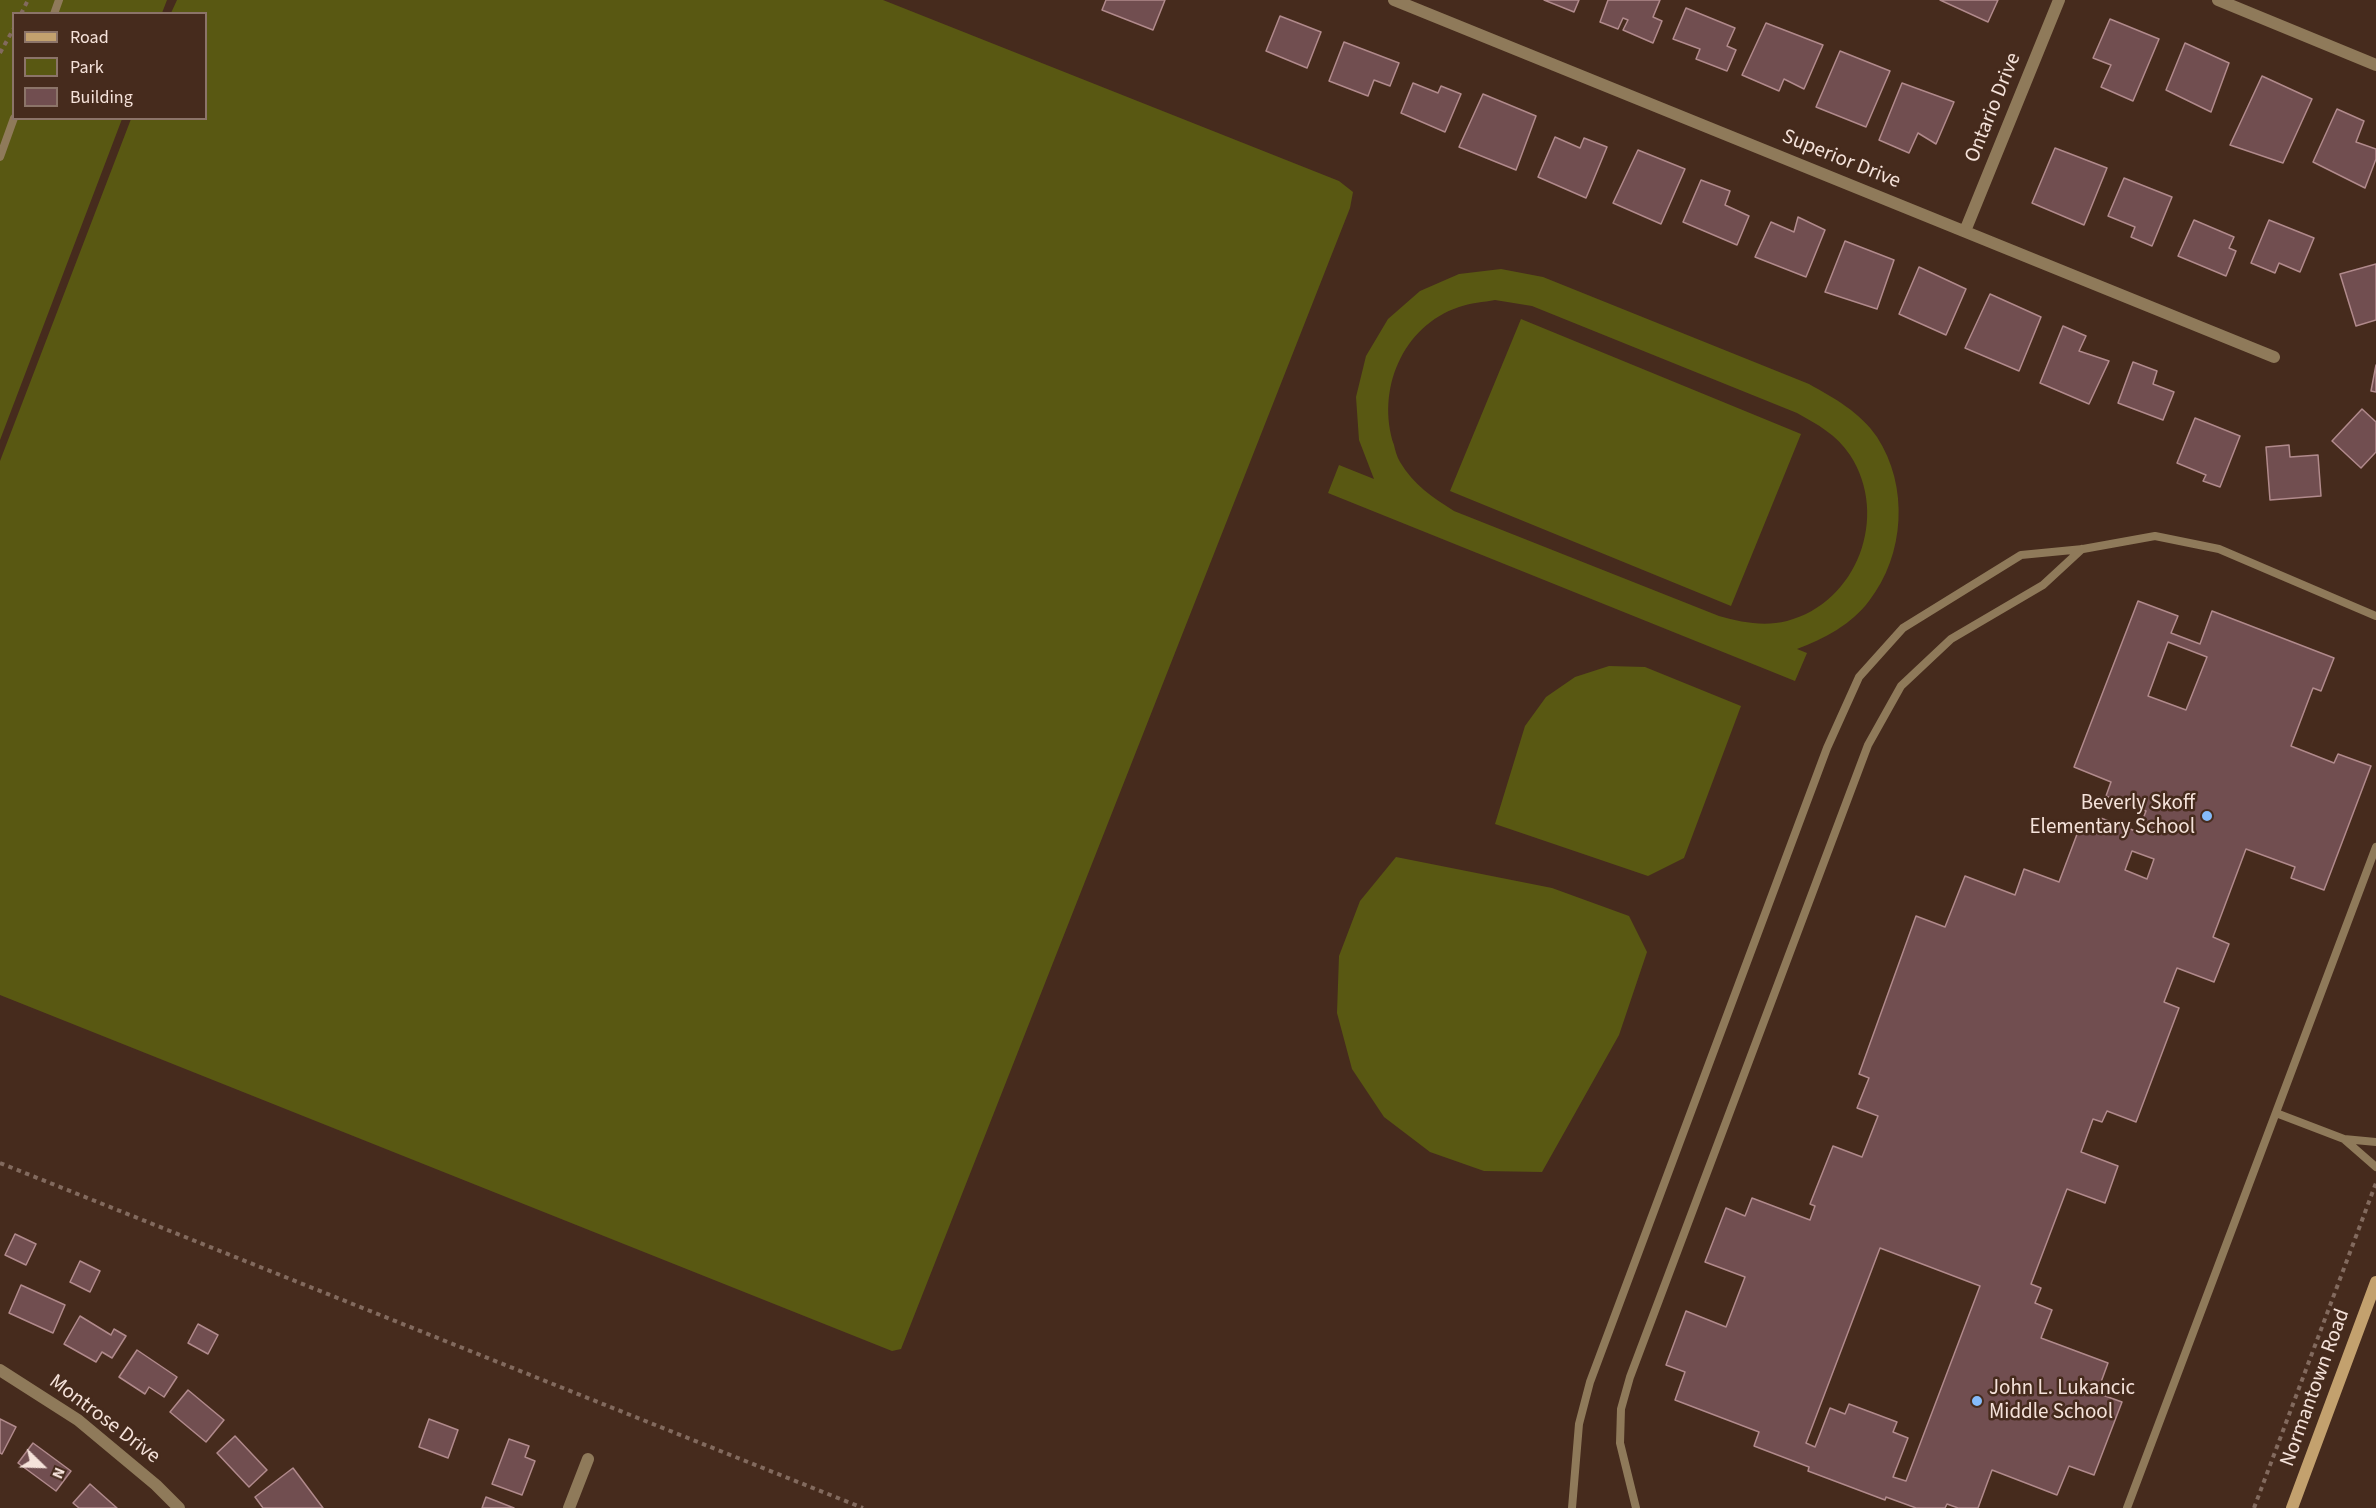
<!DOCTYPE html>
<html>
<head>
<meta charset="utf-8">
<style>
  body { margin:0 }
  #map { position:relative; width:2376px; height:1508px; overflow:hidden; background:#462b1d; font-family:"Source Sans 3",sans-serif }
  canvas { display:block }
  .legend { position:absolute; left:12px; top:12px; width:195px; height:108px; box-sizing:border-box; background:#462b1d; border:2px solid #8c7469; margin:0; padding:8px 10px; list-style:none; font-size:18px; color:#f5e2da }
  .legend li { display:flex; align-items:center; gap:12px; height:30px }
  .legend b { width:30px; border:2px solid #8c7469 }
  .north { position:absolute; left:12px; top:1436px; width:60px; height:60px; -webkit-text-stroke:4px #462b1d; paint-order:stroke; rotate:113deg; font-size:16px; font-weight:700; line-height:24px; text-align:center; color:#f5e2da }
  .north::after { content:''; display:block; margin:auto; width:21px; height:27px; background:#f5e2da; clip-path:polygon(50% 0,100% 100%,50% 72%,0 100%) }
</style>
</head>
<body>
<div id="map">
<canvas width="2376" height="1508"></canvas>
<ul class="legend">
<li><b style="height:8px;background:#c3a16e"></b>Road</li>
<li><b style="height:16px;background:#595812"></b>Park</li>
<li><b style="height:16px;background:#714e50"></b>Building</li>
</ul>
<div class="north">N</div>
</div>
<script>
const g = document.querySelector('canvas').getContext('2d');
g.lineJoin = 'round';
function fill(path, color) { g.fillStyle = color; g.fill(path, 'evenodd'); }
function trace(path, color, width, dash) { g.strokeStyle = color; g.lineWidth = width; g.lineCap = dash ? 'butt' : 'round'; g.setLineDash(dash || []); g.stroke(path); }
function label(font, color, halo, rows, align = 'center') {
  g.font = font + ' "Source Sans 3",sans-serif'; g.lineWidth = 5; g.setLineDash([]); g.textBaseline = 'middle'; g.strokeStyle = halo; g.fillStyle = color; for (const [text, x, y, turn = 0] of rows) {
    g.save(); g.translate(x, y); g.rotate((+turn || 0) * Math.PI / 180); g.textAlign = isNaN(turn) ? turn : align; if (halo) g.strokeText(text, 0, 0); g.fillText(text, 0, 0); g.restore();
  }
}
fill(new Path2D(`
  M0 0H167L162 13 14 14V118L122 119 0 440Z
  M177 0H883L1339 181 1353 192 1350 208 901 1349 892 1351 0 995V461L131 119 206 118V14L171 13Z
  M1501 269 1543 277 1809 384C1834 398 1860 412 1877 437 1909 486 1905 555 1869 601 1852 624 1824 639 1797 649L1807 653 1795 681 1328 493 1339 465 1374 479 1359 440 1356 397 1366 356 1388 319 1420 291 1459 274ZM1495 300 1532 306 1797 413C1817 424 1837 435 1850 455 1890 516 1857 603 1787 621 1763 627 1741 622 1719 616L1454 511C1432 497 1414 485 1400 462 1397 457 1395 450 1394 445 1376 391 1402 326 1459 307 1470 303 1484 302 1495 300Z
  M1521 319 1801 434 1731 606 1450 491Z
  M1609 666 1645 667 1741 706 1684 858 1648 876 1495 824 1525 726 1546 697 1575 677Z
  M1396 857 1552 888 1629 916 1647 952 1619 1035 1542 1172 1484 1171 1430 1152 1384 1117 1352 1069 1337 1013 1339 956 1360 901Z`), '#595812');
const building = new Path2D(`
  M1106 0H1165L1153 30 1102 10Z
  M1544 0H1579L1574 12Z
  M1608 0H1660L1653 17 1662 21 1653 43 1623 30 1628 20 1623 18 1618 29 1600 22Z
  M1940 0H1998L1988 22Z
  M1686 8 1735 28 1727 46 1736 50 1727 71 1696 59 1700 49 1673 39Z
  M1280 16 1321 32 1307 68 1266 51Z
  M2110 19 2159 39 2133 101 2101 87 2111 65 2093 58Z
  M1766 23 1823 45 1804 89 1784 79 1779 91 1742 75Z
  M1344 42 1399 63 1390 86 1374 80 1368 96 1329 81Z
  M2185 43 2229 63 2211 112 2166 90Z
  M1840 51 1890 71 1866 127 1816 107Z
  M2262 76 2312 99 2283 163 2230 145Z
  M1413 83 1438 93 1441 86 1461 94 1445 132 1401 113Z
  M1902 83 1954 102 1936 144 1918 133 1909 153 1879 140Z
  M1483 94 1536 116 1516 170 1459 147Z
  M2337 109 2364 121 2356 142 2376 149V159L2365 188 2313 162Z
  M1555 137 1580 148 1584 138 1607 147 1586 198 1538 177Z
  M2055 148 2107 168 2084 225 2032 203Z
  M1638 150 1685 169 1661 224 1613 203Z
  M2124 178 2172 197 2152 246 2131 237 2135 227 2108 216Z
  M1701 180 1730 191 1725 205 1749 216 1737 245 1683 222Z
  M1798 217 1825 230 1806 277 1755 257 1771 222 1794 232Z
  M2194 220 2234 237 2229 248 2236 251 2226 276 2178 256Z
  M2269 220 2314 238 2300 272 2279 263 2275 273 2251 263Z
  M1845 241 1894 260 1877 309 1825 292Z
  M2376 264V320L2356 326 2340 274Z
  M1919 267 1966 289 1946 335 1899 314Z
  M1990 294 2041 317 2019 371 1965 348Z
  M2063 326 2086 336 2079 351 2109 361 2089 404 2040 383Z
  M2133 362 2157 371 2153 384 2174 392 2163 420 2118 403Z
  M2376 365V392L2371 391Z
  M2362 409 2376 422V452L2361 468 2332 441Z
  M2195 418 2240 436 2220 487 2203 481 2206 475 2177 463Z
  M2289 445 2290 457 2318 455 2321 496 2270 500 2266 447Z
  M2138 601 2178 616 2171 633 2200 644 2212 611 2334 658 2321 691 2313 688 2291 746 2334 763 2338 754 2371 766 2324 890 2291 878 2295 867 2246 849 2213 937 2229 944 2214 982 2177 968 2164 1002 2179 1008 2136 1122 2107 1111 2102 1122 2093 1119 2081 1152 2118 1166 2105 1203 2067 1189 2031 1284 2041 1288 2035 1303 2052 1310 2041 1338 2108 1363 2097 1393 2122 1402 2094 1475 2069 1466 2057 1495 1992 1470 1978 1508H1958L1947 1504 1945 1508H1916L1886 1497 1885 1500 1808 1471 1809 1467 1754 1446 1759 1432 1675 1400 1685 1372 1666 1365 1686 1311 1726 1327 1745 1277 1705 1262 1726 1208 1745 1216 1752 1198 1810 1220 1815 1206 1810 1204 1833 1146 1862 1157 1878 1116 1857 1108 1869 1078 1859 1074 1916 916 1945 927 1965 876 2015 895 2024 869 2059 882 2079 829 2091 833 2098 817 2138 832 2146 811 2106 796 2111 782 2074 767ZM2168 642 2207 657 2186 710 2148 696ZM2132 851 2154 859 2147 879 2125 870ZM1880 1248 1980 1286 1906 1481 1893 1477 1908 1438 1893 1432 1897 1422 1849 1404 1845 1414 1830 1408 1815 1447 1806 1443Z
  M15 1234 36 1244 26 1265 5 1255Z
  M80 1261 100 1271 90 1292 70 1282Z
  M21 1285 65 1305 53 1333 9 1313Z
  M80 1316 111 1335 114 1329 126 1336 112 1358 102 1352 96 1362 64 1344Z
  M198 1324 218 1335 208 1354 188 1343Z
  M137 1350 177 1377 164 1397 149 1387 145 1394 119 1377Z
  M188 1390 224 1420 206 1442 170 1412Z
  M0 1419 16 1427 2 1454 0 1453Z
  M429 1419 458 1430 448 1458 419 1447Z
  M235 1436 267 1470 249 1487 217 1453Z
  M509 1439 529 1446 525 1457 535 1461 522 1495 492 1484Z
  M33 1443 71 1471 56 1491 18 1463Z
  M293 1468 323 1508H263L255 1497Z
  M90 1484 117 1508H79L73 1503Z
  M486 1497 514 1508H482Z`);
fill(building, '#714e50');
trace(building, '#b18a8c', 1.5);
trace(new Path2D(`
  M21 14 28 0
  M0 53 14 28
  M0 1163 863 1508
  M2254 1508 2376 1183`), '#826a5e', 4, [4.5, 4.5]);
trace(new Path2D(`
  M54 14 59 0
  M0 157 14 118
  M2276 1113 2344 1139 2376 1142
  M2345 1140 2376 1167
  M1572 1508 1579 1424 1590 1382 1827 748 1859 677 1903 628 2021 555 2083 549 2155 536 2219 549 2376 616
  M1636 1508 1620 1443 1621 1409 1630 1377 1868 745 1901 686 1951 639 2043 585 2082 549
  M2127 1508 2376 847`), '#8f7a5a', 8);
trace(new Path2D(`
  M1394 0 2274 357
  M2218 0 2376 65
  M1965 231 2059 0
  M0 1370 78 1420 156 1485 179 1508
  M569 1508 588 1459`), '#8f7a5a', 12);
trace(new Path2D(`
  M2292 1508 2376 1282`), '#c3a16e', 12);
for (const [x, y, r, color] of [
  [2207,816,6,"#85bbfb"],
  [1977,1401,6,"#85bbfb"]
]) { const dot = new Path2D(); dot.arc(x, y, r, 0, 2 * Math.PI); g.fillStyle = color; g.fill(dot); trace(dot, '#462b1d', 2); }
label('21px', '#f5e2da', '#462b1d', [
  ["Ontario Drive",1994,108,-68],
  ["Superior Drive",1841,160,22],
  ["Normantown Road",2316,1388,-70],
  ["Montrose Drive",104,1420,37]
]);
label('21px', '#f5e2da', '#462b1d', [
  ["Beverly Skoff",2195,804],
  ["Elementary School",2195,828],
  ["John L. Lukancic",1989,1389,"left"],
  ["Middle School",1989,1413,"left"]
], 'right');
</script>
</body>
</html>
